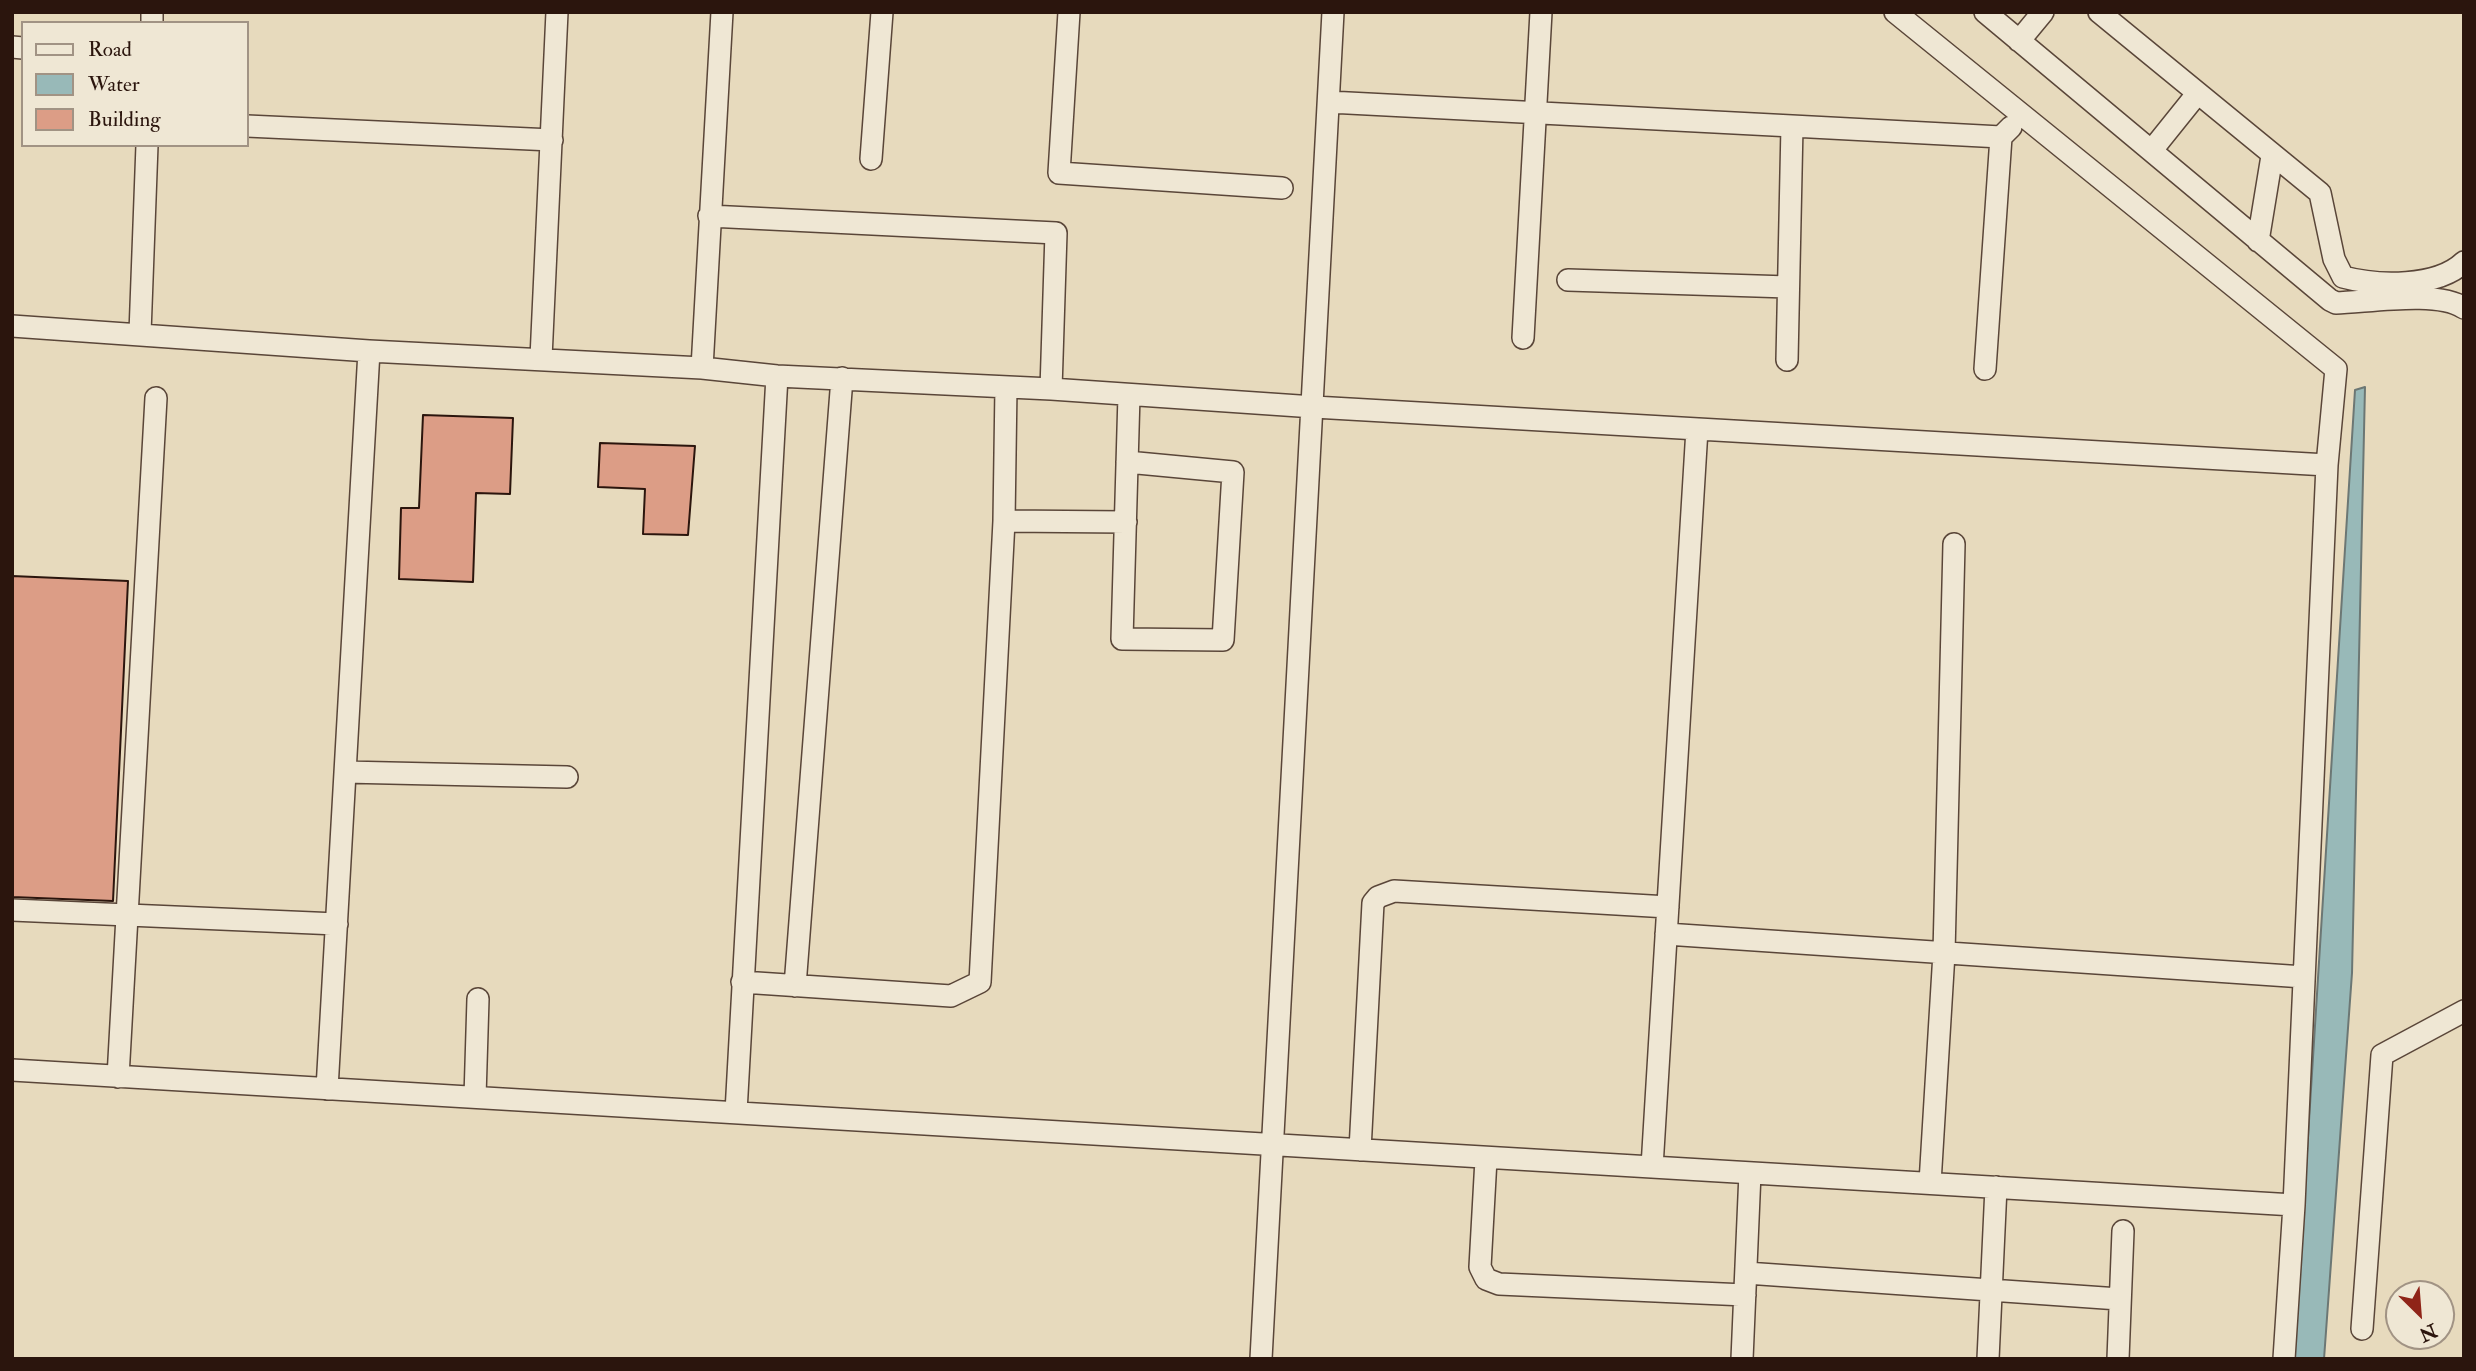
<!DOCTYPE html>
<html>
<head>
<meta charset="utf-8">
<style>
  body { margin:0 }
  #map { position:relative; width:2476px; height:1371px; overflow:hidden; background:#e7dabd; font-family:"IM FELL Double Pica",serif }
  canvas { display:block }
  .frame { position:absolute; inset:0; border:14px solid #2b150d; pointer-events:none }
  .legend { position:absolute; left:21px; top:21px; width:228px; height:126px; box-sizing:border-box; background:#efe7d4; border:2px solid #a19384; margin:0; padding:9px 12px; list-style:none; font-size:21px; color:#2b150d }
  .legend li { display:flex; align-items:center; gap:14px; height:35px }
  .legend b { width:35px; border:2px solid #a19384 }
  .north { position:absolute; left:2385px; top:1280px; width:70px; height:70px; box-sizing:border-box; background:#efe7d4; border:2px solid #a19384; border-radius:50%; rotate:155deg; font-size:19px; font-weight:700; line-height:28px; text-align:center; color:#2b150d }
  .north::after { content:''; display:block; margin:auto; width:24px; height:32px; background:#8f2418; clip-path:polygon(50% 0,100% 100%,50% 72%,0 100%) }
</style>
</head>
<body>
<div id="map">
<canvas width="2476" height="1371"></canvas>
<div class="frame"></div>
<ul class="legend">
<li><b style="height:9px;background:#efe7d4"></b>Road</li>
<li><b style="height:19px;background:#98b9b8"></b>Water</li>
<li><b style="height:19px;background:#dc9d86"></b>Building</li>
</ul>
<div class="north">N</div>
</div>
<script>
const g = document.querySelector('canvas').getContext('2d');
g.lineJoin = 'round';
function fill(path, color) { g.fillStyle = color; g.fill(path, 'evenodd'); }
function trace(path, color, width, dash) { g.strokeStyle = color; g.lineWidth = width; g.lineCap = dash ? 'butt' : 'round'; g.setLineDash(dash || []); g.stroke(path); }
const water = new Path2D(`
  M2365 387 2352 973 2324 1359H2294L2355 390Z`);
fill(water, '#98b9b8');
trace(water, '#6c7774', 2);
const building = new Path2D(`
  M423 415 513 418 510 494 476 493 473 582 399 579 401 508H419Z
  M600 443 695 446 688 535 643 534 645 489 598 487Z
  M12 576 128 581 113 901 12 897Z`);
fill(building, '#dc9d86');
trace(building, '#2b150d', 2);
const minor = new Path2D(`
  M1069 12 1059 173 1282 188
  M1895 12 2336 369 2327 465 2294 1205 2284 1359
  M1985 12 2330 300 2336 303C2369 302 2438 290 2464 308
  M2099 12 2320 193 2334 259 2343 277C2377 286 2437 288 2464 262
  M152 23V12
  M2019 41 2043 12
  M12 47 23 48
  M1329 102 1792 126
  M247 126 552 140
  M2152 150 2197 94
  M871 159 882 12
  M709 216 1056 233 1051 389
  M2258 241 2272 156
  M1568 280 1788 287
  M12 326 369 351 702 368 777 376 1051 389 1314 407 2327 465
  M140 333 147 145
  M1523 338 1541 12
  M541 358 557 12
  M1787 360 1792 126 2001 137
  M702 368 722 12
  M1985 369 2001 137 2011 127
  M1127 462 1233 472 1223 640 1122 639 1129 395
  M1004 521 1126 522
  M345 772 567 777
  M12 910 337 924
  M1666 934 2304 977
  M742 982 951 996 980 982 1004 521 1006 387
  M795 986 842 378
  M12 1070 2294 1205
  M118 1077 156 398
  M327 1089 369 351
  M475 1097 478 999
  M736 1112 777 376
  M1360 1150 1373 903 1378 897 1394 891 1668 907
  M1486 1159 1480 1267 1486 1279 1499 1284 1745 1295
  M1652 1167 1697 429
  M1930 1183 1944 953 1954 544
  M1746 1273 2119 1299
  M2362 1329 2382 1055 2464 1011
  M1261 1359 1333 12
  M1742 1359 1750 1173
  M1988 1359 1996 1187
  M2118 1359 2123 1231`);
trace(minor, '#5a4639', 24);
trace(minor, '#efe7d4', 21);
</script>
</body>
</html>
